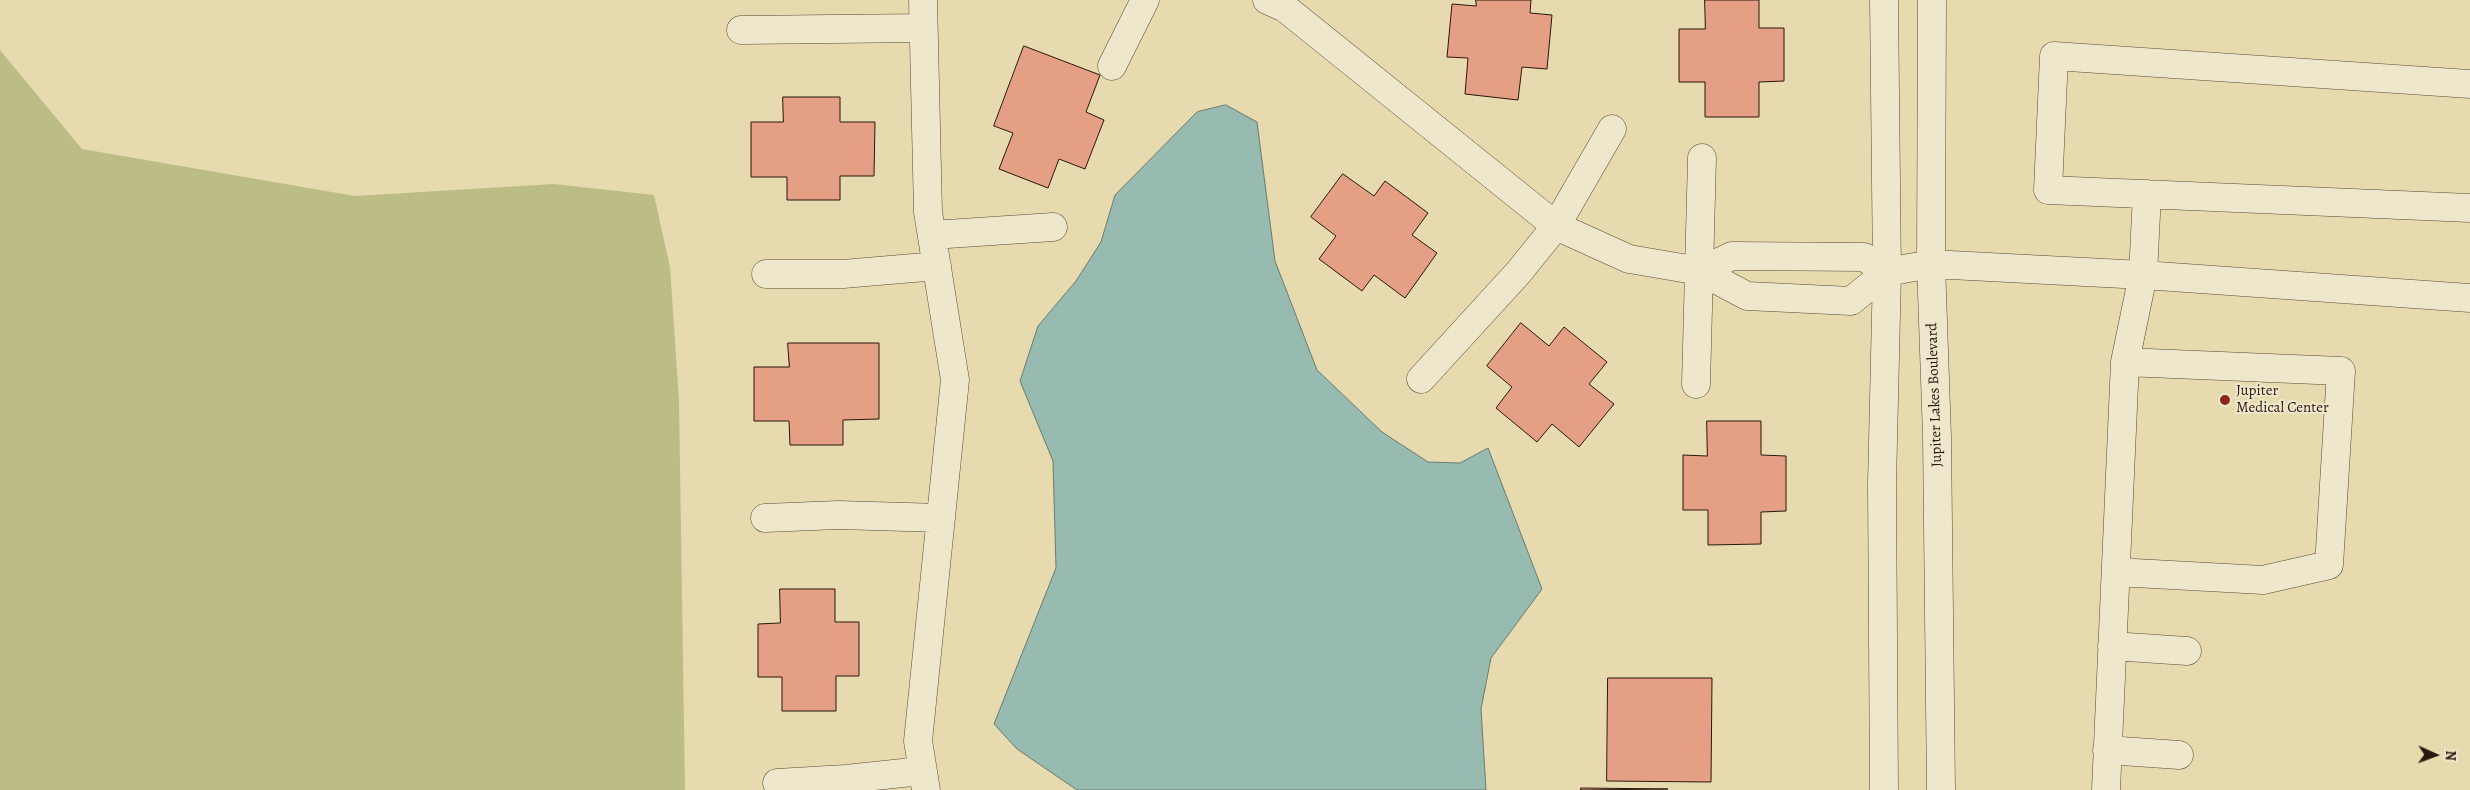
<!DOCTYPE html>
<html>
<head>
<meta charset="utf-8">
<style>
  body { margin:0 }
  #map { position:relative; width:2470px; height:790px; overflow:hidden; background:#e7daaf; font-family:Alegreya,serif }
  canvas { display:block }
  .north { position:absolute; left:2410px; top:730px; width:50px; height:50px; -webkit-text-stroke:4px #efe7cb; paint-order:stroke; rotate:92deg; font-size:14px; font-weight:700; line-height:20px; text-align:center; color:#28170d }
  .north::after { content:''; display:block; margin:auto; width:18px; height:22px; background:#28170d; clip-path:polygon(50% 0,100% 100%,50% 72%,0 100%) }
</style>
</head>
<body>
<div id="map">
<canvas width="2470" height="790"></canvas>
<div class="north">N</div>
</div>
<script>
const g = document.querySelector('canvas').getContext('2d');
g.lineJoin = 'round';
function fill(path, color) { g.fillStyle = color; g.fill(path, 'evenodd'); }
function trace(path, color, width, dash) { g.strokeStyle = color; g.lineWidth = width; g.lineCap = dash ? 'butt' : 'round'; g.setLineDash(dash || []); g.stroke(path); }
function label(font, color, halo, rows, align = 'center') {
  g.font = font + ' Alegreya,serif'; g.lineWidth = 4; g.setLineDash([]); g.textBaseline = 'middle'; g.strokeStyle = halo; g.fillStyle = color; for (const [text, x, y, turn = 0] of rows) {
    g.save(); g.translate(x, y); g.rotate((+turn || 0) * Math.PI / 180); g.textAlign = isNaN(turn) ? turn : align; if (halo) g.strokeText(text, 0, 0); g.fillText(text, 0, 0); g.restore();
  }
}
fill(new Path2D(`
  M0 50 82 149 355 196 554 184 654 195 670 267 679 401 685 790H0Z`), '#bcbd86');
const water = new Path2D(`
  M1226 105 1257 122 1275 261 1317 370 1382 432 1428 462 1460 463 1488 448 1542 589 1491 658 1481 709 1486 790H1077L1017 749 994 724 1056 568 1053 461 1020 381 1038 326 1076 281 1101 242 1115 195 1197 112Z`);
fill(water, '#97bab1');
trace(water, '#6b796f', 1);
const building = new Path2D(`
  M1476 0H1531L1530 13 1552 15 1547 69 1522 67 1518 100 1465 94 1468 58 1447 57 1452 4 1476 6Z
  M1705 0H1759V28H1784V81L1759 82V117H1705V82H1679V29H1705Z
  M1024 46 1100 75 1086 112 1104 120 1085 169 1059 159 1048 188 999 169 1013 133 994 126Z
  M783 97H840V122H875L874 176H840V200H787V177H751V122H783Z
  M1343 174 1374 196 1385 181 1428 213 1412 235 1437 253 1405 298 1374 275 1362 291 1319 259 1336 236 1311 217Z
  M1521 323 1549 346 1564 327 1607 362 1589 384 1614 404 1579 447 1552 424 1537 442 1496 408 1512 387 1487 366Z
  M788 343H879V419L843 420V445H790L789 421H754V367H789Z
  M1707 421H1761V455L1786 456V511L1761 512V544L1708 545V510H1683V455L1707 456Z
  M780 589H835V622H859V676H836V711H782V677H758V624L780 623Z
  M1608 678H1712L1711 782 1607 781Z
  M1581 788 1668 789 1581 790Z`);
fill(building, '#e59f85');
trace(building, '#28170d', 1);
const minor = new Path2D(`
  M923 0 928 212 955 380 918 741 926 790
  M1267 0 1285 8 1556 226 1629 259 1700 271 1747 296 1851 301 1887 272 1931 264 2143 275 2470 298
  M1884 0 1887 272 1882 484 1884 790
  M1932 0 1931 264 1937 437 1941 790
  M741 30 923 28
  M1112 66 1145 0
  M2470 84 2054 56 2048 190 2470 208
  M932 235 1053 227
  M1700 271 1732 256 1864 257 1887 272
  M766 274H843L937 266
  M2125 362 2143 275 2147 194
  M1421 379 1518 273 1556 226 1612 129
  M1696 384 1702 158
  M765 518 838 515 941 518
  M2112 646 2187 651
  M2107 750 2179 755
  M777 783 846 779 922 771
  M2106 790 2125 362 2341 371 2329 565 2263 580 2116 572`);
trace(minor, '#584836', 29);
trace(minor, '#efe7cb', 28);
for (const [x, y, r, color] of [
  [2225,400,6,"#8f2418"]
]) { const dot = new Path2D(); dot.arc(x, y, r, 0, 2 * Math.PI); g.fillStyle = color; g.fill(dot); trace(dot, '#efe7cb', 2); }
label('15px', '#28170d', '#efe7cb', [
  ["Jupiter",2236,391],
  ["Medical Center",2236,408]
], 'left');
label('15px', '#28170d', '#efe7cb', [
  ["Jupiter Lakes Boulevard",1935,395,-92]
]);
</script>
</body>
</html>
